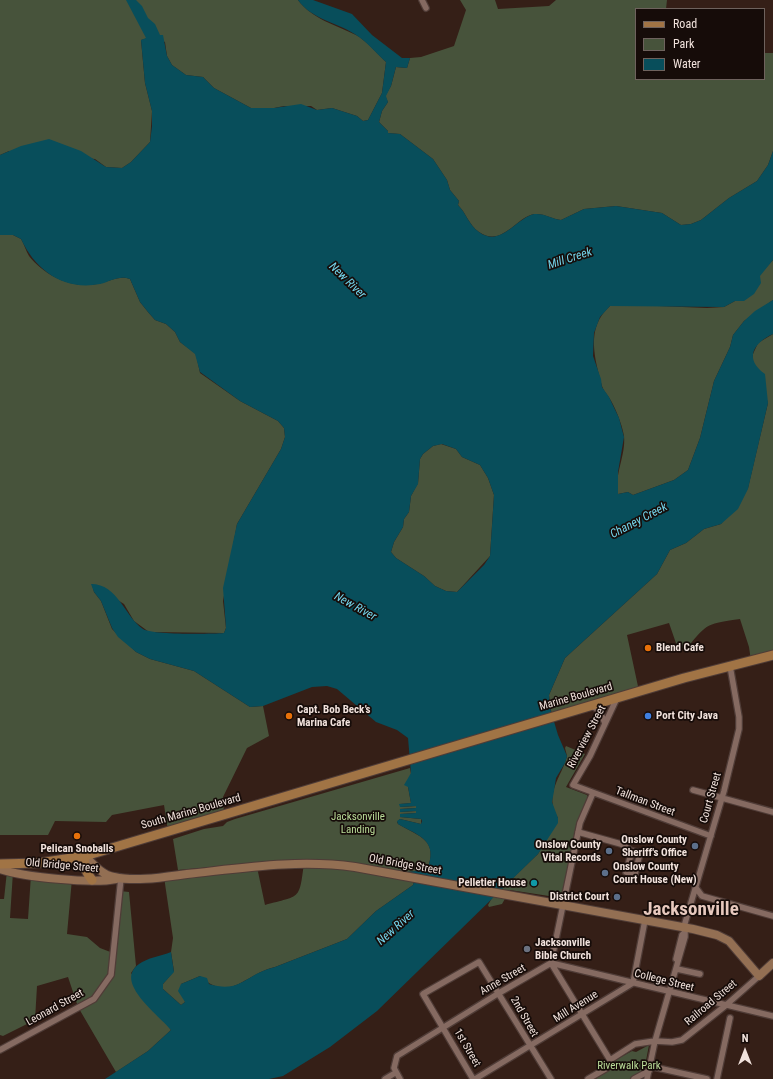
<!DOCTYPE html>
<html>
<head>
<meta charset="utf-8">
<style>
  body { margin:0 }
  #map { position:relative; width:773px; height:1079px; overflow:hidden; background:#351f17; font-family:"Roboto Condensed",sans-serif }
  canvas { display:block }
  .legend { position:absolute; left:635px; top:8px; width:130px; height:72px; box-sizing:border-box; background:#160c09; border:1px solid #6e625d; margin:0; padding:5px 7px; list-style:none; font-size:12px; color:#f1e2dc }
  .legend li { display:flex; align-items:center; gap:8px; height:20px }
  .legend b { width:20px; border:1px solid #6e625d }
  .north { position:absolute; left:725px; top:1031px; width:40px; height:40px; -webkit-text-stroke:3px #160c09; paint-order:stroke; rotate:0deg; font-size:11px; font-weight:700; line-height:16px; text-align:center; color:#f1e2dc }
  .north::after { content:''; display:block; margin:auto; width:14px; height:18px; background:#f1e2dc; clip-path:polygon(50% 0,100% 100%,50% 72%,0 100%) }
</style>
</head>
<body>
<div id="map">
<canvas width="773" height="1079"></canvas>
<ul class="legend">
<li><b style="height:5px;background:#a17445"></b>Road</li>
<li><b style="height:11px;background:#47533b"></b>Park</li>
<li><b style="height:11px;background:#084e5b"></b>Water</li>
</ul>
<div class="north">N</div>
</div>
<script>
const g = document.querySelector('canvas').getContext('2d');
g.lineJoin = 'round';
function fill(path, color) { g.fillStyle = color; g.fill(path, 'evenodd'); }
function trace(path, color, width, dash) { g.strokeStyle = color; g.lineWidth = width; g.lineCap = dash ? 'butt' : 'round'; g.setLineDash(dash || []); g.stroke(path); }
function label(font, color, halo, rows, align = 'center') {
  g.font = font + ' "Roboto Condensed",sans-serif'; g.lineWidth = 3.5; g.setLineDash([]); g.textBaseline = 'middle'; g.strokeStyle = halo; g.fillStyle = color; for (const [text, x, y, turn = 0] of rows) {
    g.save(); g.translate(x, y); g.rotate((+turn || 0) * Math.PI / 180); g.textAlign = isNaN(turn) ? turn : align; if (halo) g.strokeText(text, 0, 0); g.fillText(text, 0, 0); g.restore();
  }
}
fill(new Path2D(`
  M0 0H298C312 19 336 25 356 35 367 41 377 54 386 62L382 93 368 120 363 121 357 116 332 108 317 110 311 106H284L274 108H251L214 88 203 77 186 75 172 65 167 56 165 42 152 37 141 40 145 83 152 111 150 142 131 162 122 168 106 167 95 159 9 151 0 155Z
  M460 0H495L498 9 549 6 556 0H667L666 9H636V79H764V53H773V151L768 165 757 181 729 198 701 220 691 224 681 225 662 213 616 206 584 209 561 220C552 219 544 213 534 214 516 217 502 248 479 232 469 225 466 213 458 205L459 201 450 190 447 180 433 159 400 134 387 133 388 131 379 122 382 111 388 102 385 96 391 86 396 67 407 68 410 58 421 57 454 46 466 10Z
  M0 235H13L21 239C24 244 26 251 29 256 45 276 72 289 97 284 109 282 119 275 130 279L140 302 148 312 155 320 166 324 175 332 180 342 196 354 200 373 240 401 278 421 284 428 285 437 281 449 237 524 223 601 226 628 224 633 149 632 134 621 124 604 92 584 94 592 101 601 112 629 136 652 150 659 194 671 250 707 263 706 269 736 247 748 223 797 224 815 168 831 164 805 112 815 106 822 55 821 48 835H0Z
  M773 260V300L744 321 733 335 730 347 714 381 700 438 688 470 674 480 633 495 628 492 618 494C614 474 626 456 624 436 622 424 615 406 608 396 606 393 603 390 602 386 595 359 585 328 610 306H658L707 308 724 307 735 301Z
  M773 334V655L751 661 749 647 740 619C708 624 708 622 688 647L678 649 669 623 627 635 639 691 552 717 549 695 565 658 657 574 670 550 686 543 704 529 721 524 748 488 768 403 757 368 752 362 753 354 758 343Z
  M441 444 456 449 462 457 480 465 488 478 494 495 490 556 457 592 446 591 435 586 424 576 396 558 391 552 394 542 403 527 404 519 409 512 411 496 418 483 420 459 423 454 433 446Z
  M566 746 585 754 566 787 587 795 588 798C574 831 570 864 562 898L510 890 502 904 489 907 488 905 492 898 538 854 558 818C543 794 562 777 567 756L565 748Z
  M410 768 411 774 408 787 411 803 400 804V807L416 806V808L400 809V812L416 811V813L400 814V817L421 819V824L400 819 397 822 398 824C420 837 439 840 427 870L407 872 341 861 303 859 178 870 173 839 204 829 223 826 227 822 235 819Z
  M304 863 415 878 413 885 376 911 347 939 275 967C244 974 230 1004 200 976L181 984 185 1002 181 1005 163 989V984L174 971 171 952 173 938 164 877 257 867 265 905C301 895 299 901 304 863Z
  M7 871 13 872 10 918 28 919 31 875 72 879 67 934 87 937 100 948 113 953 120 891 129 892 136 966 131 973 171 1030 148 1051 116 1072 78 1007 68 977 37 986 35 1020 3 1036 0 1035V899H4Z
  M649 1045 644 1071 630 1079H596L610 1063 632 1051 636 1052Z`), '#47533b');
fill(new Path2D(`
  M126 0H136L142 6 148 18 155 24 160 35H163L167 56 172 65 186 75 203 77 214 88 251 108H274L301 104 317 110 332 108 357 116 363 121 368 120 382 93 386 62C377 54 369 44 359 37 339 22 313 21 298 0H313L352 14 372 35 402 58H410L407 68 396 67 391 86 386 96 388 102 382 111 379 122 388 131V133L400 134 433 159 447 180 450 190 459 201 458 205C466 213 469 225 479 232 501 248 516 218 534 214 545 213 552 219 561 220L584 209 616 206 662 213 681 225 691 224 701 220 729 198 757 181 768 165 773 151V260L760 276 761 283 754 294 744 301H735L724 307 610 306 600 317 594 333 593 356 601 379 602 387 609 397 619 418 624 437 618 472V494L628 492 633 495 674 480 688 470 700 438 714 381 730 347 733 335 744 321 755 311 773 300V334C753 343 744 359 765 374L768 403 748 489 738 509 721 524 704 529 686 543 670 550 657 574 565 658 549 695 550 708 558 735 567 756 565 763 556 778 554 791 552 802 558 818V823L538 854 377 1011 330 1047 283 1076 269 1079H95H105L148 1051 171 1030C159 1015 113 982 139 964 147 958 161 956 171 952L174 972 163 984V989L181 1005 185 1002 178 991 181 984 200 976 207 978 209 984C241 994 245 974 275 967L347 939 376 911 413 885 416 874 407 872 427 870C439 840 419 836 398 824L397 821 400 819 421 824 422 821 421 819 400 817V814L416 813V811L400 812V809L416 808V806L400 807 399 804 411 803 408 787 404 785 411 773 408 738 397 730 376 722 337 689 327 686 312 687 263 706 250 707 194 671 150 659 136 652 118 637 112 628 101 601 94 592 91 584C118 584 125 617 143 629 152 635 211 634 224 633L226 628 223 588 237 524 281 449 285 437 284 428 278 421 240 401 200 372 195 354 180 342 175 332 166 324 155 320 148 312 140 302 130 279C119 275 111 281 100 284 64 291 36 271 21 239L13 235H0V155L21 146 49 139 81 151 106 167 122 168 131 162 150 142 152 126V111L145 83 141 40 146 38ZM442 444 456 449 462 457 480 465 488 478 494 495 490 556 484 565 457 592 446 591 435 586 424 576 396 558 391 552 394 542 403 527 404 519 409 512 411 496 418 484 420 459 423 454 433 446Z`), '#084e5b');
const street = new Path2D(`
  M422 0 426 8
  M617 698 590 756 573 785 711 836
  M592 706 599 710 605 723
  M693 790 773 812
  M578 832 621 844 632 851 626 872 635 874 640 853 632 851
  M696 888 702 896 773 916
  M676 959 682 935 684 933
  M551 963 773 1016
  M551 963 610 1060
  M677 969 700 974
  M0 1050 94 999 111 975 121 878
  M649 1066 707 1079
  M385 1079 395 1073
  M400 1079 394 1068 397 1056 499 993 551 963 580 823 593 793
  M473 1079 423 994 479 962 551 1079
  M475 1079 633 983 645 920
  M588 1079 607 1068 610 1060 635 1044 655 1041 672 1042 682 1040 725 1006 759 976
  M634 1079 649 1071
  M647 1079 655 1041 685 937V923L724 791 739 729V717L730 666
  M717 1079 730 1018`);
const secondary = new Path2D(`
  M85 856C93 864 102 875 114 877 136 882 164 877 187 874 243 868 298 859 355 867L693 929 717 935 729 941 759 976 773 963
  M0 869C24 877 92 884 116 879`);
const primary = new Path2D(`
  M85 856C83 866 86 872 92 880
  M0 864 39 863 85 856 684 678 773 655`);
trace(street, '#4f3c37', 8);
trace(secondary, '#4f3c37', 10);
trace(primary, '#4f3c37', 11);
trace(street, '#856a61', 5.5);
trace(secondary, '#936f53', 8);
trace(primary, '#a17445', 9);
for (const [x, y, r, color] of [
  [648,648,4,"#e8710a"],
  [289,716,4,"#e8710a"],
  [648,716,4,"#3f7fe0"],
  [77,836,4,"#e8710a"],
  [695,846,4,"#5c6f8a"],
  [609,851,4,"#5c6f8a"],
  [605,873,4,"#5c6f8a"],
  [534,883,4,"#0f9aa8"],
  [617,897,4,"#5c6f8a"],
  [527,949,4,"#6b7280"]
]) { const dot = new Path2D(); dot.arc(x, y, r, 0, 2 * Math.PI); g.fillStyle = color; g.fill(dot); trace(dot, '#160c09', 1.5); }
label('bold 11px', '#f1e2dc', '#160c09', [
  ["Blend Cafe",656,648],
  ["Capt. Bob Beck’s",297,710],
  ["Marina Cafe",297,723],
  ["Port City Java",656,716],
  ["Onslow County",687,840,"right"],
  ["Sheriff's Office",687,853,"right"],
  ["Onslow County",601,845,"right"],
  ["Vital Records",601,858,"right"],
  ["Pelican Snoballs",77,849,"center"],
  ["Onslow County",613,867],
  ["Court House (New)",613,880],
  ["Pelletier House",526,883,"right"],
  ["District Court",609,897,"right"],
  ["Jacksonville",535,943],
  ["Bible Church",535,956]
], 'left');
label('11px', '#f1e2dc', '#160c09', [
  ["Marine Boulevard",576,697,-16],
  ["Riverview Street",587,737,-62],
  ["Court Street",711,798,-74],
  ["Tallman Street",645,802,21],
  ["South Marine Boulevard",191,812,-16],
  ["Old Bridge Street",405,865,10],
  ["Old Bridge Street",62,866,5],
  ["Anne Street",503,980,-30],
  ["College Street",664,981,14],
  ["Railroad Street",711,1003,-40],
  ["Mill Avenue",576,1007,-32],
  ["Leonard Street",55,1008,-29],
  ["2nd Street",524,1017,60],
  ["1st Street",467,1048,60]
]);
label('11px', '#b9db98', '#160c09', [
  ["Jacksonville",358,817],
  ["Landing",358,830],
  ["Riverwalk Park",629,1066]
]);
label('italic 12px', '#73d3e9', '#160c09', [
  ["Mill Creek",570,259,-18],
  ["New River",347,281,44],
  ["Chaney Creek",639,521,-28],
  ["New River",355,607,29],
  ["New River",396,928,-42]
]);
label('bold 19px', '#e7c9be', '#160c09', [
  ["Jacksonville",691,910]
]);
</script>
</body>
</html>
